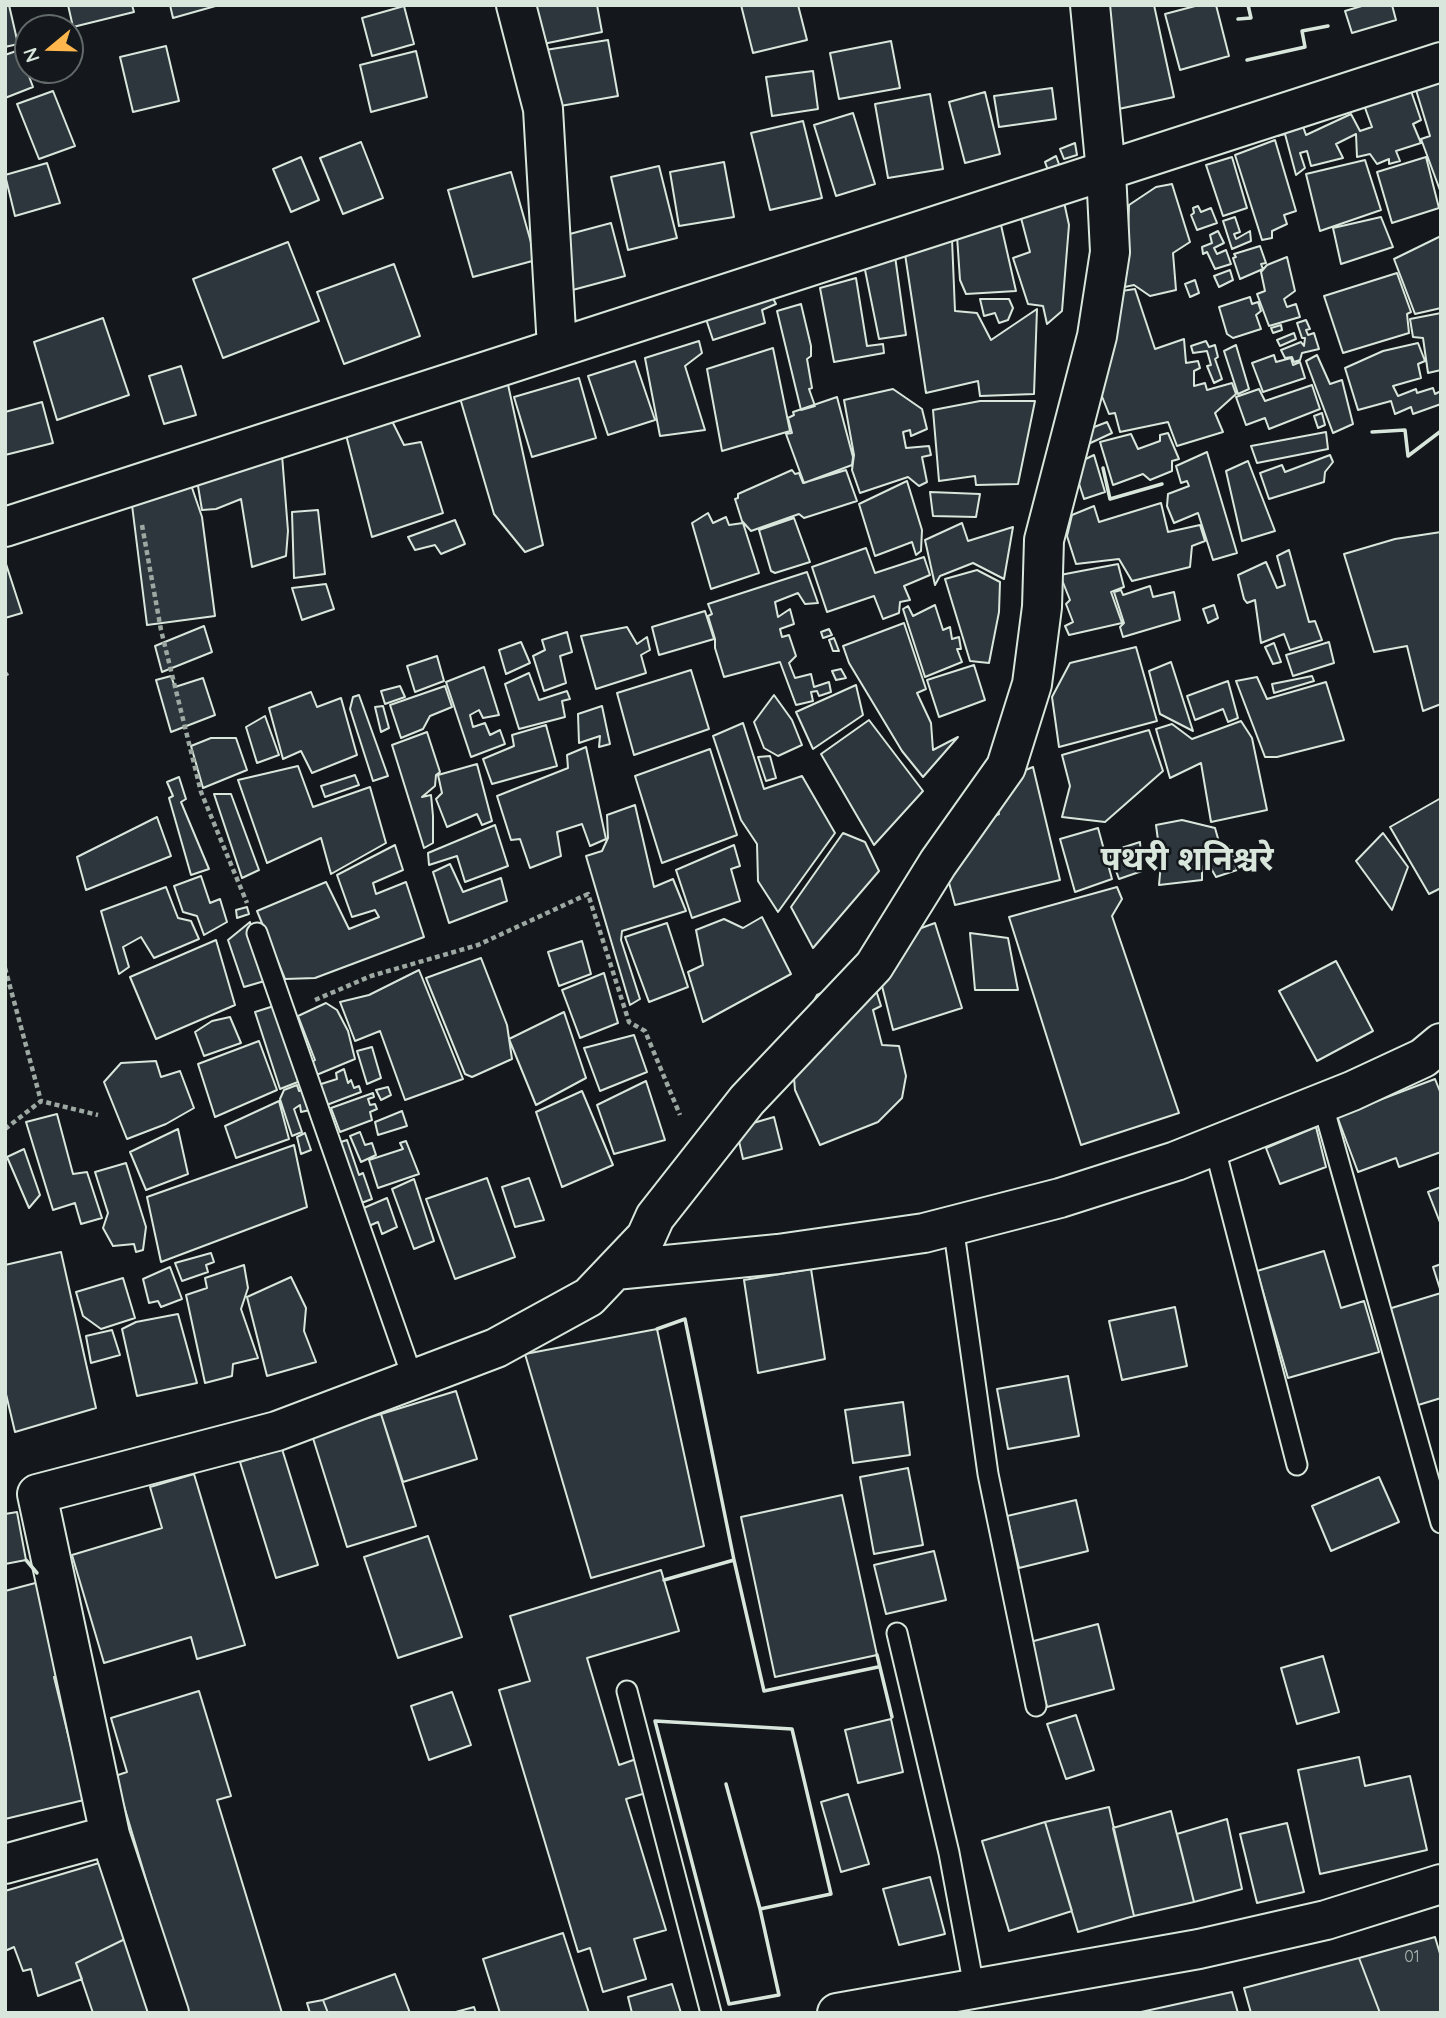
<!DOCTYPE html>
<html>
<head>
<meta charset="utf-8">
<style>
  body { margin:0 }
  #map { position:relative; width:1446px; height:2018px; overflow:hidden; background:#14181c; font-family:Quicksand,sans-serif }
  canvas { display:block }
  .frame { position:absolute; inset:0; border:7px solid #d8e6dc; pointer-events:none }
  .north { position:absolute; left:14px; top:14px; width:70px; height:70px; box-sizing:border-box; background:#14181c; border:2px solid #626a69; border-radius:50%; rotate:251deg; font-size:19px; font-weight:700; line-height:28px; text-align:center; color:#d8e6dc }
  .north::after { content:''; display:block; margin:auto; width:24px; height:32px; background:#ffb74d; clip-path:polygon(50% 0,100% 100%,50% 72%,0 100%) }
</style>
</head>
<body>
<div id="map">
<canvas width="1446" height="2018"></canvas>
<div class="frame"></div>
<div class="north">N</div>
</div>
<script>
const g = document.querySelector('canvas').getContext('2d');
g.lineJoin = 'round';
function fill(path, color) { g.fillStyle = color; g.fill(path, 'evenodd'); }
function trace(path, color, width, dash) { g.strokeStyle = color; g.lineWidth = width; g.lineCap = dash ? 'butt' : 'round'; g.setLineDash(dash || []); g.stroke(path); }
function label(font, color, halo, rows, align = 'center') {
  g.font = font + ' Quicksand,"Noto Sans Devanagari",sans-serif'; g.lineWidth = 5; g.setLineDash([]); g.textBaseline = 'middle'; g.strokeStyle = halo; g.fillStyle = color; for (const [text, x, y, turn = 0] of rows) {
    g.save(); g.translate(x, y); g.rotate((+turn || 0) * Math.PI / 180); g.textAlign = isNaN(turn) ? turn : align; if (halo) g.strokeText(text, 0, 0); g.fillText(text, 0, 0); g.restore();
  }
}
const building = new Path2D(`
  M5 5H9L18 44 5 47Z
  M68 5H132L134 12 73 27Z
  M170 5H219L173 18Z
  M529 5H597L602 32 538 45Z
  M741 5H798L807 40 753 53Z
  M1092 5H1154L1174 97 1114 110Z
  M1199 5H1216L1229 56 1180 70 1165 14Z
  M1365 5H1392L1396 20 1352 33 1345 11Z
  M404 6 414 44 372 56 362 18Z
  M608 40 618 96 543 109 533 52Z
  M891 41 900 88 839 99 830 53Z
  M166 46 179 101 133 112 120 57Z
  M19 50 33 87 5 98V55Z
  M416 51 427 97 371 112 360 65Z
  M813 71 818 109 772 116 766 77Z
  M1441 82V193L1421 139 1430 136 1416 90Z
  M1052 88 1056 119 999 127 994 96Z
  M53 91 75 146 39 159 17 104Z
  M1411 91 1421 120 1413 124 1421 143 1396 151 1400 161 1389 164V159L1377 164 1370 154 1357 157 1356 134 1336 144 1343 158 1311 166 1307 151 1300 153 1305 168 1296 175 1285 134 1277 136 1274 125 1299 115 1306 135 1351 114 1360 131 1372 127 1364 105Z
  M985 92 1000 154 965 163 949 102Z
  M930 94 943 169 888 178 875 104Z
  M853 113 875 184 836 196 814 125Z
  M803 121 822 198 770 210 751 133Z
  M1275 140 1296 211 1284 215 1287 224 1272 231V238L1262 240 1235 155Z
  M361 142 383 198 343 214 320 158Z
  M1075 143 1077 155 1064 159 1060 149Z
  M1056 156 1060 167 1049 173 1045 162Z
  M301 157 319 200 291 212 273 169Z
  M1232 157 1247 208 1223 216 1206 165Z
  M1426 157 1439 208 1392 223 1377 172Z
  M1365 160 1381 210 1320 231 1306 174Z
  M724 162 734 217 679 226 670 172Z
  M47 163 60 203 15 216 5 175Z
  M659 166 677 238 628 250 611 177Z
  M511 172 536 260 473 277 448 190Z
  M1172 184 1190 242 1173 253 1176 290 1150 296 1134 285 1120 288 1127 261 1129 205 1156 187Z
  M1064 202 1069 225 1062 311 1047 324 1043 306 1028 304 1013 258 1030 252 1021 218Z
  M1198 206 1201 212 1211 208 1217 223 1197 230 1191 215 1194 213 1193 208Z
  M1235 217 1240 232 1234 234 1236 239 1250 231 1251 241 1232 249 1223 221Z
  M1381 217 1393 247 1341 264 1333 228Z
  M611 223 625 276 565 292 551 239Z
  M1001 225 1016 291 966 294 960 280 957 236Z
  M1218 231 1224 243 1214 248 1217 254 1226 250 1231 264 1215 269 1207 252 1203 254 1202 247 1212 243 1210 235Z
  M1441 236V308L1415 314 1394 259Z
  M952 239 955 311 977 313 991 340 1037 309 1034 394 980 396 978 381 926 393 905 254Z
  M288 242 319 321 223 358 193 279Z
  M1260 246 1266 263 1261 264 1263 269 1240 279 1233 258 1236 257 1234 254Z
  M894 249 906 335 879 339 863 260Z
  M1287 257 1295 291 1284 299 1287 307 1296 304 1300 317 1269 326 1257 294 1265 291 1261 272 1267 265Z
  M394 264 420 336 344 364 317 292Z
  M1230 270 1233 280 1219 287 1214 276Z
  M1397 273 1411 312 1407 314 1409 333 1343 353 1324 296Z
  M856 278 867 346 883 344 884 353 834 362 820 288Z
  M1195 280 1199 293 1190 297 1185 284Z
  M1135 289 1155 349 1184 339 1186 363 1198 361 1200 368 1194 371V386L1205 383 1207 390 1232 383 1236 394 1215 413 1223 432 1177 446 1168 422 1120 432 1115 413 1109 414 1095 379 1108 293Z
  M769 291 776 304 762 310 765 323 713 340 705 316Z
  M1250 297 1252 304 1258 302 1261 311 1256 315 1261 329 1233 338 1227 334 1219 307Z
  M980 299H1009L1013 308 1008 320 999 323 995 313 984 316Z
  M801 304 811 346V356L807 359 812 388 809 389 815 406 801 410 777 311Z
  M1441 313V370L1428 373 1423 338 1413 337 1410 319Z
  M103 318 129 395 57 420 34 342Z
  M1306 320 1310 329 1306 330 1308 335 1314 333 1319 349 1302 353 1300 360 1294 362 1292 357 1285 358 1281 350 1301 342 1304 346 1305 338H1302L1297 323Z
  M1281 325 1282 330 1273 333 1271 328Z
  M1294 333 1296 339 1280 346 1277 340Z
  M699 341 702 353 685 366 705 430 660 436 645 358Z
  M1206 341 1209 347 1215 345 1218 357 1215 359 1222 379 1214 383 1207 366 1211 365 1207 351 1193 353 1191 346Z
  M1418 343 1425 361 1418 364 1421 378 1393 386 1398 396 1416 389 1417 393 1433 388 1435 394 1441 391V404L1413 414 1411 407 1395 414 1391 401 1358 410 1345 368 1383 351Z
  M1236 345 1249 389 1238 394 1224 351Z
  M773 348 790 431 722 451 707 369Z
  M1274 355 1276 362 1291 358 1293 365 1300 362 1305 378 1263 392 1252 363Z
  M1317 355 1330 384 1342 380 1353 424 1333 433 1306 361Z
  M635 361 655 420 608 435 588 376Z
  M181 366 196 415 164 424 149 376Z
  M579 378 596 438 532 457 514 397Z
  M507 380 543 545 525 552 494 514 460 398Z
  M1312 385 1320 409 1269 429 1265 418 1246 425 1236 397 1259 389 1265 401Z
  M893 389 922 409 927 429 911 436 910 430 903 432 906 448 929 446 931 455 922 457 927 482 919 486 908 477 860 493 852 470 854 455 844 400Z
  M837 397 853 457 852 465 804 483 786 434 792 433 788 418 794 415 793 412Z
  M980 401H1035L1018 484 976 485 975 476 939 481 933 410Z
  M42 402 53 443 5 455V412Z
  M1322 413 1325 425 1318 428 1314 416Z
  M392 421 404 445 421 442 443 513 372 537 346 435Z
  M1107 422 1112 433 1084 446V431Z
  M1326 432 1328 449 1257 463 1251 446Z
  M1168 433 1179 459 1172 461V471L1150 480 1143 474 1113 485 1100 442 1131 434 1138 449 1160 441V435Z
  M1207 452 1237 553 1213 560 1198 513 1174 523 1167 506 1168 494 1189 486 1187 481 1181 483 1176 466Z
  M282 455 288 531 286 556 252 567 241 499 216 509 202 510 196 474Z
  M1094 455 1105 492 1084 499 1073 465Z
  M1330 455 1333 462 1325 472 1324 482 1269 499 1260 473 1282 465 1285 472Z
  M1248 461 1275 531 1242 541 1226 471Z
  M792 470 795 474 799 473 803 483 846 470 857 501 804 518 799 514 751 531 742 521 735 499 738 498V494Z
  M189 479 202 517 215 616 147 625 131 497Z
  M907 481 922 530 921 551 916 555 912 542 875 556 859 504Z
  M930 492 980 494 976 517 933 516Z
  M1161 503 1168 532 1200 525 1205 541 1192 546 1190 567 1132 581 1119 559 1076 564 1067 536 1072 515 1094 506 1099 522Z
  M318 510 325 574 294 578 292 512Z
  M708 513 713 523 726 517 729 525 743 523 759 573 711 589 692 523Z
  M794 518 810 562 775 573 771 571 759 530Z
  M455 520 465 544 441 554 435 545 415 550 408 537Z
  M962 523 968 541 1013 527 1004 579 973 563 940 576 935 585 925 540Z
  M1441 532V704L1423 711 1407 646 1374 652 1344 554 1395 539Z
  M866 548 875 573 924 557 930 575 904 586 910 600 900 602 899 613 883 619 874 596 827 612 812 567Z
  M1289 550 1309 622 1315 621 1322 640 1290 650 1284 634 1261 643 1255 600 1247 603 1244 599 1238 575 1266 562 1277 588 1285 585 1277 556Z
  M5 561 22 613 5 618Z
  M1118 564 1124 587 1111 592 1122 623 1069 635 1065 626 1073 622 1066 604 1070 600 1060 575Z
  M977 570 1000 582 999 612 989 663 970 661 945 579Z
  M807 572 818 603 805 604 798 593 775 602 778 617 790 609 794 624 780 629 782 637 789 635 796 656 789 663 795 678 811 674 814 687 829 682 831 692 819 696 817 691 811 692 813 701 796 705 780 662 724 677 715 648V639L708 616 712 614 708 604Z
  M326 584 334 609 302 620 292 588Z
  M1150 586 1153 597 1174 592 1180 620 1123 637 1120 627 1124 623 1114 592 1121 590 1123 595Z
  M935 605 943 630 950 627 952 639 959 637 961 649H957L962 662 925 677 903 609 908 606 913 616Z
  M1214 605 1218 618 1208 623 1203 609Z
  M705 611 714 639 659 655 652 627Z
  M904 623 926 689 917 693 931 723 933 750 958 737 923 777 902 751 849 663 843 646Z
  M204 626 212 652 162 672 155 646Z
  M627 627 637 644 647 637 650 650 641 655 646 673 596 689 581 636Z
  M829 629 832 635 823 638 821 632Z
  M567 632 572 652 560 656 566 683 544 691 533 656 545 650 542 640Z
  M834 638 839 651H833L829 640Z
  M521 642 530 663 506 674 499 650Z
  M1329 642 1334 663 1293 676 1286 655Z
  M1274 643 1281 662 1273 664 1265 647Z
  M1136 647 1157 721 1059 747 1052 697 1070 663Z
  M437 656 444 681 415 692 407 666Z
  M1171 662 1193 731 1160 714 1149 671Z
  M974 665 985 700 939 717 927 680Z
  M484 667 499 715 483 718 479 710 470 715 473 727 485 723 490 735 500 730 505 744 471 757 446 682Z
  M841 669 846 678 836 680 832 671Z
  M691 670 709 729 634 755 617 693Z
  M529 673 539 700 567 691 570 699 562 701 565 717 519 729 505 684Z
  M171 676 175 687 203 678 215 715 171 732 156 680Z
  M1312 676 1314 681 1274 693 1272 684Z
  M1257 677 1267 699 1326 682 1344 740 1277 757H1265L1236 681Z
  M1228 681 1238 718 1228 722 1223 709 1195 720 1187 696Z
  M856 685 863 715 813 749 796 712Z
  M400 686 405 697 385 704 381 691Z
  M445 686 452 707 430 716 423 729 401 738 390 705Z
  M311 692 317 707 341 698 357 755 312 773 301 751 283 759 269 708Z
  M359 695 388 776 373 781 350 709 353 697Z
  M774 695 792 720 802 745 778 756 764 748 754 722Z
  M383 706 389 728 381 732 375 707Z
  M602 706 610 744 599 747 600 736 579 743 578 714Z
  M265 716 279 755 257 763 246 727Z
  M869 720 923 791 874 845 821 754Z
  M1241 721 1252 738 1267 810 1211 822 1201 763 1170 778 1156 729 1172 724 1192 739Z
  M743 723 764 789 802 776 835 833 778 912 758 881 757 844 741 820 713 736Z
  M546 725 557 766 492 784 483 759 514 746 512 735Z
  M1149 730 1163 771 1105 822 1062 817 1070 786 1062 755Z
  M427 732 440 772 436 775 435 786 422 797 431 795 433 816V843L424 848 392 745Z
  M211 738H236L247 770 203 788 191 746Z
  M586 747 606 839 590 846 582 824 557 832 561 856 530 868 520 839 511 840 497 796 568 768 567 755Z
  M710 749 737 835 662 863 635 776Z
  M770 756 776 778 766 781 758 757Z
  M477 764 492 821 482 825 477 814 447 827 436 799 442 793 438 775Z
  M298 766 313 807 370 787 386 843 331 874 321 838 267 863 238 780Z
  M1033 767 1060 880 955 905 938 842 999 814 991 784Z
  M355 775 359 785 325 797 321 786Z
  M179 777 186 799 181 802 209 869 191 875 169 798 173 796 167 782Z
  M214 794H231L259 870 242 878Z
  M1441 798V888L1429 894 1390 827Z
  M635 805 654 887 673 879 686 911 622 931 621 940 640 999 630 1005 586 856 602 851 608 838 607 815Z
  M157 817 171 856 86 890 77 857Z
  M1182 820 1215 828 1221 849 1229 846 1237 870 1216 877 1208 863 1202 867V880L1159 885 1161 863 1156 825Z
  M495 825 508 866 465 882 457 856 429 865 428 853Z
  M1098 828 1112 879 1075 892 1060 839Z
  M843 833 865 842 879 871 813 948 791 907Z
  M1383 833 1408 867 1392 910 1356 861Z
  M1140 842 1142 871 1119 879 1109 852Z
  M395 845 403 870 373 883 376 894 406 882 424 937 315 978 285 979 257 911 326 882 349 929 379 917 375 910 352 917 337 875Z
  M734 845 740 866 731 869 740 901 692 918 676 870Z
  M450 864 463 892 501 878 507 901 449 923 433 872Z
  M201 876 210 903 220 899 227 922 204 935 197 916 183 912 174 886Z
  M166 887 178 918 191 921 199 939 154 958 141 937 123 947 129 967 119 974 101 911Z
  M1117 887 1122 899 1112 916 1179 1113 1081 1145 1009 917Z
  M247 907 249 914 237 918 236 910Z
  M762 917 791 974 703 1022 688 972 703 965 696 930 724 919 743 928Z
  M250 922 268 980 244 987 228 940Z
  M667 923 688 987 649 1002 625 937Z
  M935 923 962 1008 893 1030 872 946Z
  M970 933 1008 938 1018 990H975Z
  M216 940 235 1005 156 1039 130 977Z
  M582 941 591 974 559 986 548 952Z
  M481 958 507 1025 512 1059 472 1077 465 1074 426 978Z
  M1336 961 1373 1031 1317 1061 1279 991Z
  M419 970 463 1079 405 1100 380 1031 355 1041 340 1002 369 995Z
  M870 971 881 1006 873 1010 882 1045 899 1046 906 1076 902 1098 878 1122 820 1145 795 1090 791 1041 817 995Z
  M604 973 618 1023 580 1038 562 990Z
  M326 1003 337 1010 348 1031 355 1059 314 1076 309 1064 315 1060 298 1016Z
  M277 1005 303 1080 280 1089 255 1012Z
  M564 1012 586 1078 536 1105 509 1039Z
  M230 1017 241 1043 204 1056 195 1032 212 1021Z
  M634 1035 647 1072 600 1091 584 1048Z
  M259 1041 277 1090 215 1117 198 1064Z
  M372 1047 381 1078 367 1084 357 1051Z
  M156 1061 161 1077 180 1071 194 1108 166 1124 127 1139 104 1082 121 1063Z
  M344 1069 348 1083 351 1080 354 1088 359 1086 361 1092 324 1106 318 1085 337 1079 336 1073Z
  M1435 1079 1441 1094V1152L1399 1167 1396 1158 1358 1172 1337 1116Z
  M646 1081 665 1140 614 1154 597 1105Z
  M297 1085 299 1091 307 1088 310 1110 301 1112 300 1105 294 1109 302 1132 292 1136 280 1099 284 1090Z
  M388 1087 391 1095 381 1100 376 1090Z
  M582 1091 613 1165 562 1187 536 1112Z
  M373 1093 374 1097 368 1099 370 1105 375 1104 377 1109 370 1112 372 1120 340 1132 331 1108Z
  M279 1101 289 1139 236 1158 225 1126Z
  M402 1111 407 1126 378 1135 375 1122Z
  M57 1114 73 1174 87 1172 102 1218 81 1224 75 1203 53 1210 26 1122Z
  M774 1117 782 1149 743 1159 736 1128Z
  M1316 1127 1326 1167 1280 1184 1266 1148Z
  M178 1129 188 1174 146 1190 130 1152Z
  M360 1132 365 1145 372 1143 376 1155 361 1162 350 1136Z
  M305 1133 311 1150 301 1154 297 1137Z
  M347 1140 359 1175 363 1173 372 1199 356 1205 335 1144Z
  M406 1141 419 1174 378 1188 369 1160 403 1149 400 1143Z
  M294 1145 307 1207 161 1262 147 1197Z
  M24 1149 40 1195 29 1208 7 1157Z
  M126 1163 146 1227 143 1250 136 1252 134 1244 113 1246 103 1228 108 1213 95 1172Z
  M487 1178 515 1257 455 1279 426 1199Z
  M529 1178 544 1220 515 1227 502 1187Z
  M414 1179 434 1241 414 1249 392 1189Z
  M1441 1187V1225L1428 1192Z
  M387 1198 397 1227 382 1234 378 1222 364 1228 359 1210Z
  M1324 1251 1341 1308 1364 1301 1379 1352 1288 1378 1257 1271Z
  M61 1252 96 1408 15 1432 5 1390V1265Z
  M211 1253 214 1262 206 1265 208 1272 182 1281 175 1263Z
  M1441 1264V1292L1433 1267Z
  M244 1265 248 1288 241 1309 258 1358 233 1364 232 1376 205 1383 186 1295 207 1288 205 1278Z
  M170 1267 182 1299 161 1307 158 1301 149 1303 143 1279Z
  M811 1269 825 1359 758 1373 744 1280Z
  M291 1277 306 1308 304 1331 316 1362 267 1376 247 1297Z
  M123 1278 135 1318 101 1329 83 1316 76 1292Z
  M1441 1293V1398L1415 1406 1385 1310Z
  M1175 1307 1187 1366 1122 1380 1109 1321Z
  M178 1314 197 1383 137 1396 122 1329 136 1322Z
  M657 1329 704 1546 591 1578 525 1354Z
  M112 1330 120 1355 91 1363 86 1336Z
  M1068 1376 1079 1436 1008 1449 997 1389Z
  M456 1391 477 1459 403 1482 381 1414Z
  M903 1402 910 1455 853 1463 845 1410Z
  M381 1414 416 1526 347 1547 312 1435Z
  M282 1449 318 1565 276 1578 240 1462Z
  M908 1468 923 1545 874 1554 860 1477Z
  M194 1474 245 1645 197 1659 191 1637 104 1663 72 1555 162 1528 150 1487Z
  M1379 1477 1399 1522 1331 1551 1312 1506Z
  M842 1495 877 1655 775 1677 741 1517Z
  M1076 1500 1088 1551 1019 1568 1007 1516Z
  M17 1512 26 1560 5 1564V1514Z
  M428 1536 462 1637 398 1658 364 1557Z
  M934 1551 946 1600 886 1614 874 1565Z
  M661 1570 679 1631 587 1658 619 1765 639 1758 649 1792 626 1799 666 1930 634 1939 646 1979 603 1992 590 1948 578 1952 499 1690 530 1681 510 1616Z
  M43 1581 66 1675 54 1677 84 1800 5 1819V1591Z
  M1098 1624 1114 1689 1047 1707 1030 1642Z
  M1323 1656 1339 1712 1297 1724 1281 1668Z
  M199 1691 231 1796 217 1800 282 2013H186L115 1776 127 1772 111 1718Z
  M452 1692 471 1745 429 1760 411 1706Z
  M1076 1715 1094 1770 1066 1779 1047 1724Z
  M891 1719 903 1772 858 1783 845 1730Z
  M1359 1757 1365 1786 1410 1776 1427 1850 1320 1874 1298 1770Z
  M848 1794 869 1864 841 1872 821 1802Z
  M1109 1807 1134 1916 1078 1932 1045 1822Z
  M1171 1811 1194 1902 1134 1916 1113 1828Z
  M1227 1819 1242 1889 1194 1902 1177 1834Z
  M1045 1822 1072 1911 1009 1931 982 1841Z
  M1287 1823 1304 1892 1257 1903 1240 1834Z
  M99 1863 127 1938 76 1963 82 1979 38 1996 31 1969 23 1971 14 1947 5 1951V1891Z
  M930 1877 945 1934 899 1945 883 1889Z
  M563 1933 589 2013H500L483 1959Z
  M1435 1937 1441 1957V2013H1380L1359 1958Z
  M127 1938 150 2013H93L76 1963Z
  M1359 1958 1380 2013H1251L1244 1988Z
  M395 1974 410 2013H328L323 2000Z
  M672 1984 681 2013H632L628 1997Z
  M1232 1992 1238 2013H1141V2012Z
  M323 2000 328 2013H310L307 2003Z
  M474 2007 476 2013H452Z`);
fill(building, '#2c363c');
trace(building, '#d8e6dc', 2);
const service = new Path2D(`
  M257 933 413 1379
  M1322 1102 1441 1523
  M1214 1145 1297 1465
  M953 1225 988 1474 1036 1706
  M897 1633 949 1853 974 1987
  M627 1691 711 2013`);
const minor = new Path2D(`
  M516 5 543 109 557 348
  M5 527 1441 62
  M615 1270 778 1254 924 1233 1060 1198 1176 1161 1352 1091 1423 1058 1441 1043
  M5 1864 110 1835
  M169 2013 110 1835 37 1494 277 1431 496 1348 589 1297 646 1237 655 1217 747 1100 874 966 938 863 1006 767 1032 684 1042 607 1044 540 1097 336 1110 252 1106 172 1090 5
  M837 2013 1199 1949 1326 1920 1441 1884`);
trace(service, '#d8e6dc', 23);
trace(minor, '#d8e6dc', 42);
trace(new Path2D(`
  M142 525 161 630 201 792 247 903
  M5 675 8 673
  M5 968 41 1101
  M315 1000 371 976 478 945 588 894 629 1022 645 1031 680 1115
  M5 1129 41 1101 98 1115`), '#9da8a2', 4.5, [5, 3.5]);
trace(service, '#14181c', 19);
trace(minor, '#14181c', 38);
trace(new Path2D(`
  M1238 19 1251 18 1248 5
  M1247 60 1305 47 1302 31 1328 26
  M1372 432 1405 430 1408 456 1441 431
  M1103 468 1110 499 1162 484
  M657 1329 685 1319 734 1560
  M26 1560 37 1573
  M664 1580 734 1560 764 1691 878 1667
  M877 1655 892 1717
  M726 1784 760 1909 779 1995 729 2004 655 1721 792 1729 831 1894 760 1909`), '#d8e6dc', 3.5);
label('16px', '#adbab4', null, [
  ["01",1412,1957]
]);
label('bold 33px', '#d8e6dc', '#14181c', [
  ["पथरी शनिश्चरे",1187,860]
]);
</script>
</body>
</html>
